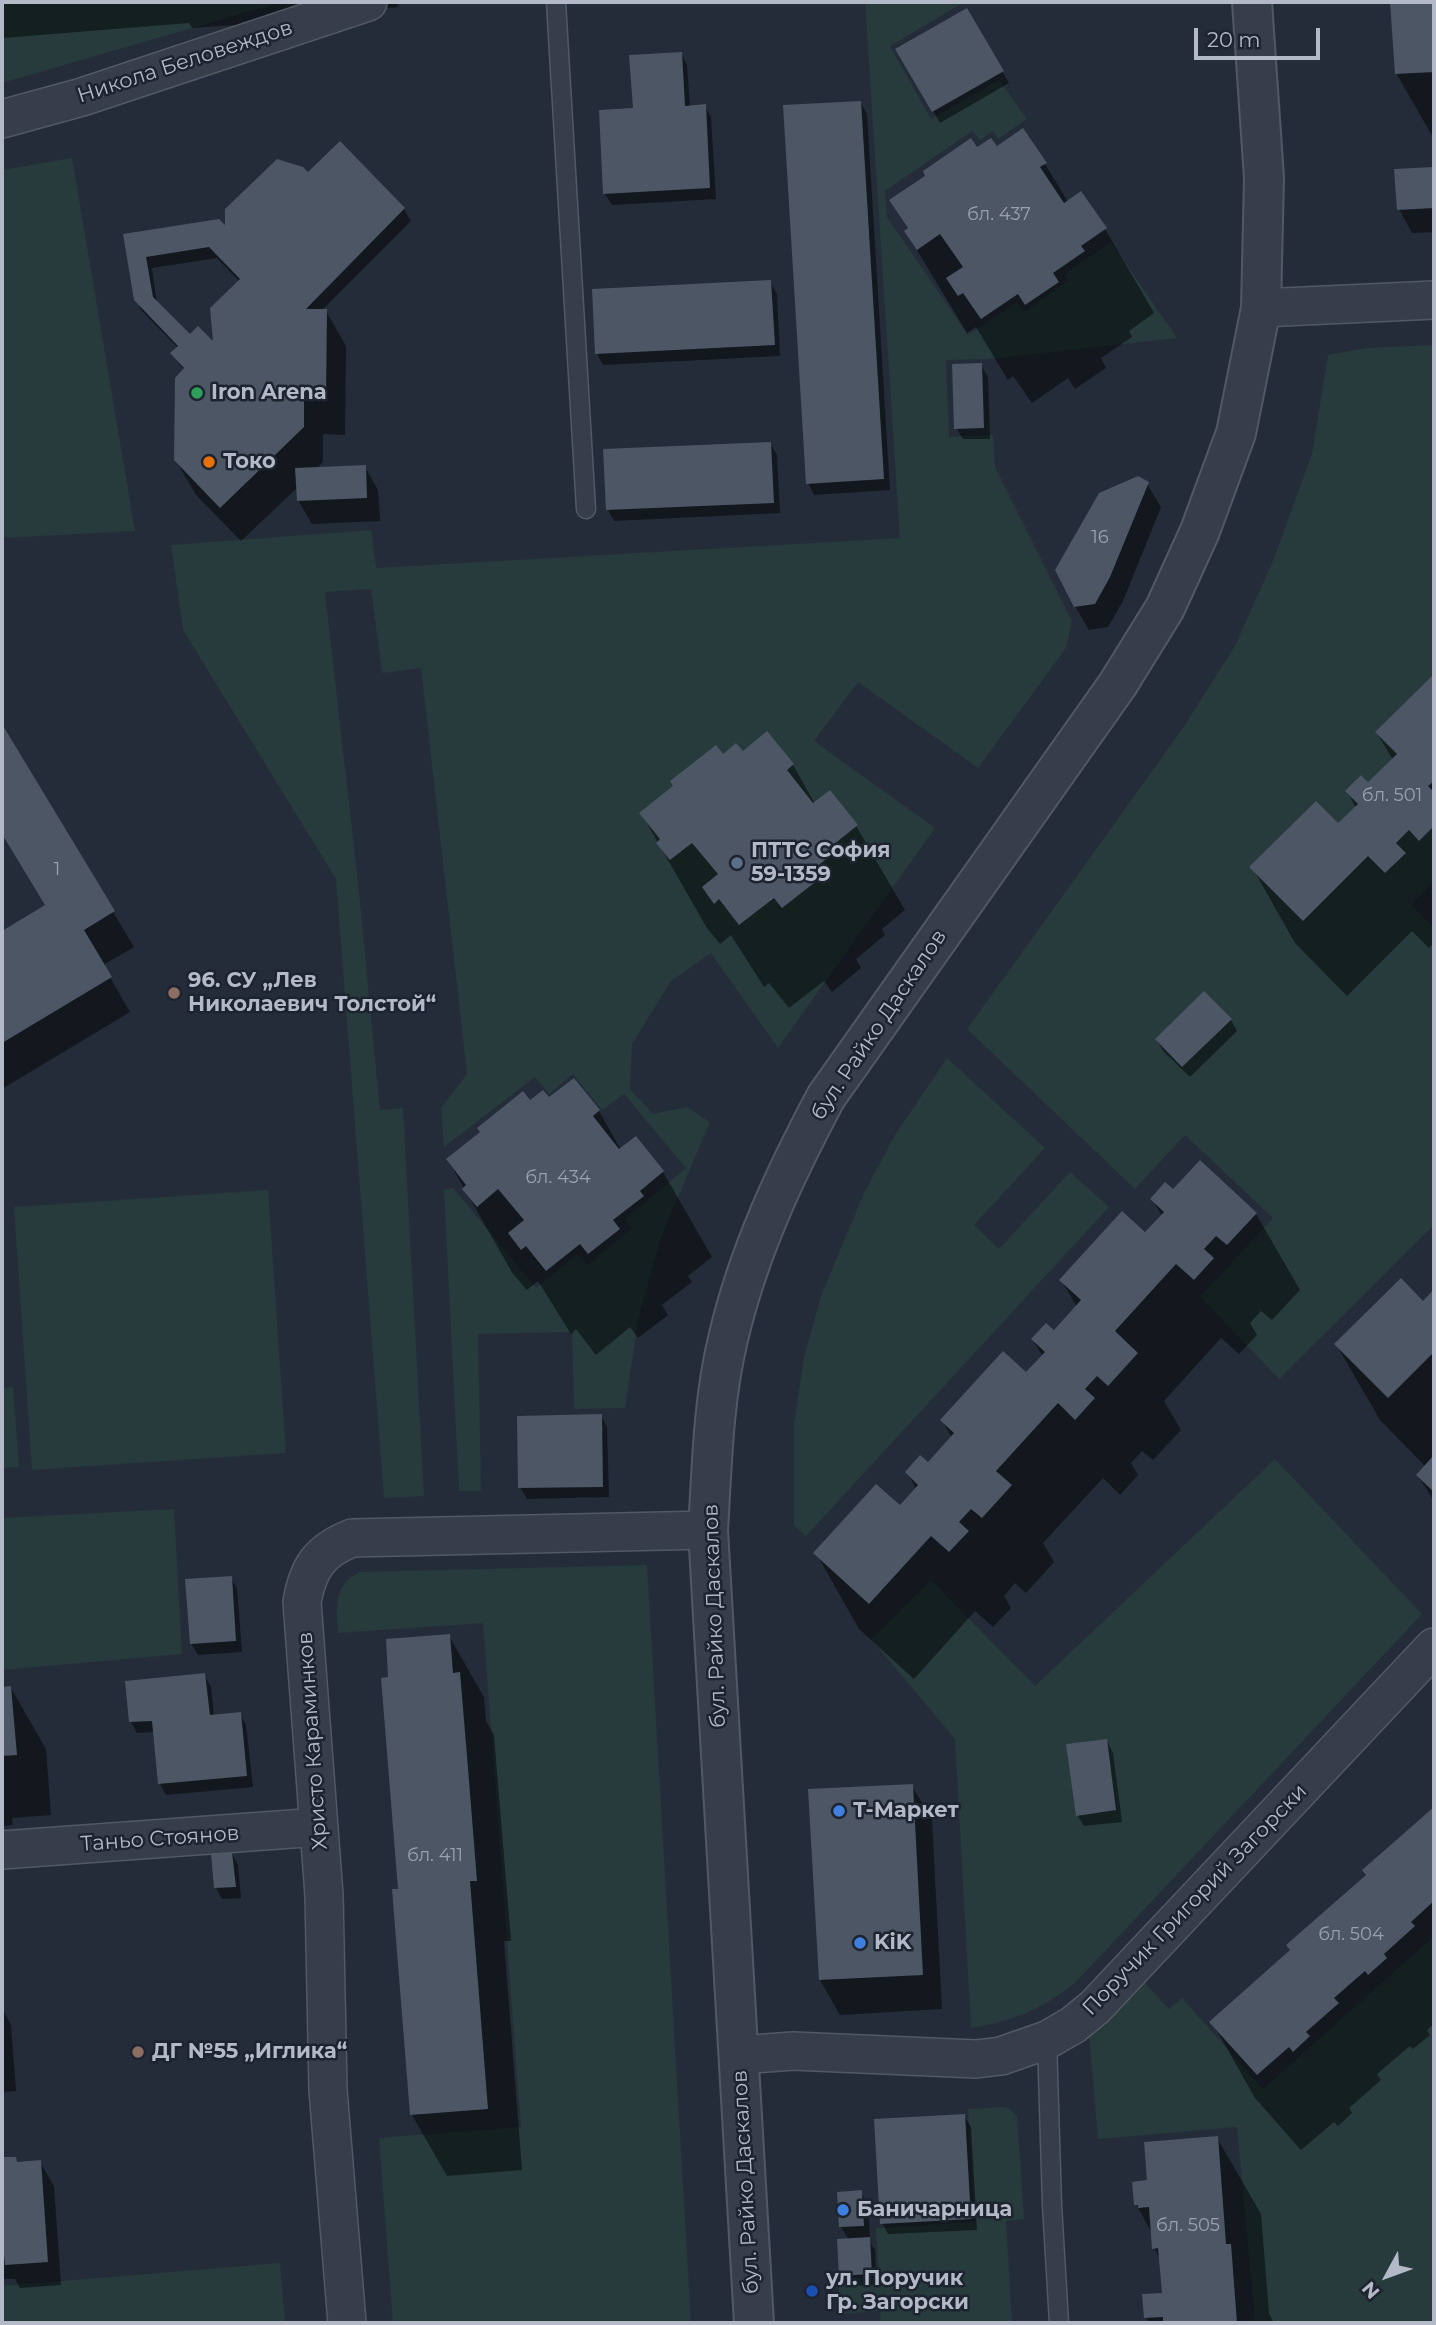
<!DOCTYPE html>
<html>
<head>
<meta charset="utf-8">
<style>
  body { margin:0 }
  #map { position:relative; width:1436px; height:2325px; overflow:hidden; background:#242c39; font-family:Montserrat,sans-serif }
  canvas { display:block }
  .frame { position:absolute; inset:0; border:4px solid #b3b9c6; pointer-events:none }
  .north { position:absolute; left:1352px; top:2241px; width:70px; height:70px; -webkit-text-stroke:5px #1d242f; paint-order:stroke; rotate:229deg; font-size:19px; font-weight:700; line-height:28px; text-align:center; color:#b3b9c6 }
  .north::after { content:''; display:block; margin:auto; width:24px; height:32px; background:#b3b9c6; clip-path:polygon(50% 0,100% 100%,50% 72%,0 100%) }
  .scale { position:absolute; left:1194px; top:28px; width:126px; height:32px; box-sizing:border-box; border:4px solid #b3b9c6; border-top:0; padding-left:9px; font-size:21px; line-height:24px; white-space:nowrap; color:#b3b9c6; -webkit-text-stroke:5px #1d242f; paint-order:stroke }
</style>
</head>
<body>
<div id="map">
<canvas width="1436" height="2325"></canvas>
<div class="frame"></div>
<div class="north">N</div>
<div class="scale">20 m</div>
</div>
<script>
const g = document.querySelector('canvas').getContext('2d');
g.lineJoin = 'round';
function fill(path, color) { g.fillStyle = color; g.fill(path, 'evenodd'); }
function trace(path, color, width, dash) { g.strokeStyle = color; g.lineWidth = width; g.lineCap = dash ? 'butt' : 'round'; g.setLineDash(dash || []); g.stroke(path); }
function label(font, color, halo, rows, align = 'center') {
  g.font = font + ' Montserrat,sans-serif'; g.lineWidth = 5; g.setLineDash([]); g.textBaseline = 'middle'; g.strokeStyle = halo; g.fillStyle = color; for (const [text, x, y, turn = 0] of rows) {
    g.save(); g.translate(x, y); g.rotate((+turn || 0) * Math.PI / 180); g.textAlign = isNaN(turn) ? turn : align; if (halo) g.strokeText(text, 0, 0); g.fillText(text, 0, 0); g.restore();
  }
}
fill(new Path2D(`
  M2 2H282L2 83Z
  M865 2H964L890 46 931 119 999 80 1027 119 998 139 993 131 980 140 972 131 885 191 887 217 968 335 1017 302 1024 312 1068 281 1064 274 1111 242 1177 338 990 359 946 360 949 437 993 435 995 467 1072 621 1066 648 978 768 858 682 814 741 935 828 778 1048 711 953 671 981 632 1044 630 1089 653 1114 687 1107 710 1122 660 1240 638 1321 625 1408 574 1409 572 1332 478 1334 481 1491H459L444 1190 453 1188 536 1288 577 1254 588 1265 632 1228 625 1219 686 1168 624 1094 602 1110 573 1074 549 1094 535 1077 444 1147 441 1108 467 1074 421 668 382 673 371 589 325 592 358 882 380 1110 403 1108 424 1496 384 1498 336 879 183 630 171 545 371 530 376 568 900 538Z
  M72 158 135 531 2 538V170Z
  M1434 345V674L1375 732 1397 754 1368 782 1361 775 1345 791 1358 804 1338 823 1316 801 1250 867 1368 856 1385 873 1405 853 1396 843 1409 830 1419 840 1434 826V881L1411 905 1434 928V1225L1279 1379 1200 1297 1273 1218 1185 1135 1135 1189 967 1029 1183 728 1235 646 1273 561 1312 454 1328 355 1366 348Z
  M947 1058 1045 1148 974 1225 999 1249 1070 1172 1109 1207 806 1536 794 1526V1423L804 1358 821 1296 864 1193 895 1135Z
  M268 1190 286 1453 32 1470 14 1207Z
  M13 1387 19 1467 2 1468V1388Z
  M1275 1459 1422 1614 1074 1984C1042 2009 1011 2022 971 2028L955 1739 871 1639 931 1580 1035 1686Z
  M174 1509 182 1654 2 1670V1518Z
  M647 1565 691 2323H393L379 2138 521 2127 483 1623 338 1633C336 1609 334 1583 360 1572Z
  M1434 1936V2323H1255L1237 2127 1098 2139 1089 2035 1144 1982 1169 2009 1182 1998 1263 2089Z
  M1001 2107 1008 2108 1017 2116 1024 2219 1006 2221 1012 2323H881L880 2311 840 2314 838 2279 879 2276 876 2228 975 2222 968 2109Z
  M280 2263 285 2323H2V2286Z`), '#273a3c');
fill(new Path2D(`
  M2 2H397L398 7 305 14 306 20 192 28 189 23 2 38Z
  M1392 2H1434V139L1396 73Z
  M966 11 1009 83 940 123 898 50Z
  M681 53 687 65 690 107 705 106 711 117 716 199 612 205 605 194 635 110Z
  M860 102 867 114 890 490 814 495 808 483Z
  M340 143 404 209 411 221 321 311H326L346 346 345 435 323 434V462L316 469 365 467 378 490 380 521 312 524 298 500V487L241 541 196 495 175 459 185 371 172 354 178 348 142 311 135 299 125 235 226 229 308 174ZM217 258 240 282 215 345 190 337 157 304 152 268Z
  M996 148 1045 164 1068 202 1105 229 1154 313 1129 331 1132 337 1101 358 1106 368 1075 389 1068 378 1032 403 1013 376 1008 380 976 327 967 333 906 232 909 230 892 201 977 149Z
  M1434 169V232L1412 233 1399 209 1396 171Z
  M770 282 777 294 780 356 603 365 597 354Z
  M981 365 988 377 990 439H963L956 428Z
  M770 443 777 455 780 513 614 521 608 510Z
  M1147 484 1161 507 1123 601 1108 627 1089 630 1075 606Z
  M1434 677V943L1429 948 1412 931 1347 996 1295 943 1252 867 1338 826 1356 808 1347 791 1368 784 1393 760 1377 733Z
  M2 727 134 947 103 965 130 1012 2 1089V933L47 906 2 832Z
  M743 753 793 765 815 804 856 826 905 910 882 929 885 935 856 959 861 968 832 992 824 981 789 1008 769 983 764 987 731 935 720 944 707 928 641 813 723 756Z
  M1231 1020 1237 1031 1190 1077 1163 1051 1157 1040Z
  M549 1100 599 1111 621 1150 636 1139 663 1172 712 1257 688 1276 692 1282 662 1305 668 1315 638 1338 630 1327 596 1355 576 1329 571 1334 538 1281 527 1290 513 1274 448 1160 529 1103Z
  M1173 1192 1256 1214 1300 1290 1272 1320 1261 1311 1250 1323 1257 1335 1239 1354 1221 1338 1164 1401 1181 1430 1153 1460 1142 1451 1131 1463 1138 1475 1120 1495 1103 1478 1043 1543 1054 1562 1026 1593 1015 1583 1004 1596 1011 1608 993 1627 975 1611 914 1679 859 1629 816 1553 900 1507 916 1489 907 1472 928 1465 952 1438 942 1420 1026 1375 1043 1357 1033 1340 1054 1332 1077 1307 1061 1280 1145 1234 1162 1216 1152 1199Z
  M1434 1292V1501L1418 1476 1426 1467 1380 1420 1336 1344 1423 1303Z
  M601 1416 607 1427 609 1497 527 1499 520 1487Z
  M231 1578 237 1589 242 1652 198 1655 191 1643Z
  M449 1636 484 1697 486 1721 494 1735 511 1941H504L522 2170 447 2176 412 2115 390 1679Z
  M204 1675 211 1687 214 1716 240 1714 246 1725 253 1787 166 1795 160 1784 155 1732 137 1733 131 1722Z
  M11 1688 46 1749 51 1815 12 1818 13 1825 2 1826V1689Z
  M1107 1741 1113 1753 1122 1822 1084 1826 1077 1815Z
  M912 1786 932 1820 942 2009 840 2015 820 1980Z
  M1434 1809V2024L1427 2030 1430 2035 1413 2049 1410 2046 1377 2074 1381 2080 1349 2108 1352 2113 1338 2126 1334 2122 1301 2150 1255 2098 1212 2022 1292 1951 1368 1876 1364 1871Z
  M232 1854 238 1865 241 1898 222 1899 216 1888Z
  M2 2008 11 2025 16 2091 2 2092Z
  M964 2116 971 2127 977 2230 888 2234 882 2223Z
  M1217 2138 1261 2214 1269 2313 1274 2323H1149L1146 2318 1144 2296 1163 2295 1161 2261 1154 2248 1152 2233 1136 2204 1149 2182Z
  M15 2158 18 2164 40 2162 54 2186 61 2285 20 2288 15 2279H2V2159Z
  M861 2192 868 2204 870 2237H867L875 2250 877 2285 847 2286 841 2275 849 2240 841 2227Z`), '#0007');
fill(new Path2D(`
  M1390 2H1434V72L1395 74Z
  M967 8 1004 71 932 112 895 49Z
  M682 52 685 106 706 104 710 188 603 194 599 110 633 108 629 55Z
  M861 101 884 479 806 484 783 105Z
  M1023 128 1047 163 1040 167 1064 203 1081 191 1107 228 1081 246 1085 251 1053 273 1059 282 1025 305 1018 294 981 319 963 293 958 296 946 278 963 267 940 234 917 250 904 231 908 228 889 200 925 176 923 171 971 138 977 147 991 138 997 146Z
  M340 141 405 208 306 309H327L326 400H304V427L220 508 174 460 175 378 184 368 170 353 178 346 134 300 123 234 219 219 225 225V209L277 159 303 167 308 172ZM209 247 240 279 210 308 213 341 198 326 190 334 153 297 146 257Z
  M1434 167V208L1397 210 1394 169Z
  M771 280 775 345 595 354 592 289Z
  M982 363 984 428 954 429 952 364Z
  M771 442 774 503 606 510 603 449Z
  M366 465 367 498 297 501 295 468Z
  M1138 476 1149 482 1110 577 1095 604 1074 607 1055 570 1099 493Z
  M1434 674V781L1428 786 1434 792V826L1419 841 1409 830 1396 843 1406 853 1385 873 1368 856 1303 921 1249 867 1316 801 1338 823 1358 804 1345 791 1361 775 1368 782 1397 754 1375 732Z
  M2 724 115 911 84 930 112 977 2 1043V931L45 905 2 834Z
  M767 731 794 764 787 770 813 803 830 790 858 825 833 845 838 850 807 874 814 883 782 908 774 898 739 925 719 899 714 904 702 887 718 874 692 843 670 860 656 843 660 839 639 813 673 786 670 781 716 745 723 754 736 743 743 751Z
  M1204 991 1232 1019 1182 1067 1155 1039Z
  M574 1078 600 1110 593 1116 619 1149 636 1136 664 1171 640 1191 644 1196 613 1220 620 1229 588 1254 580 1244 546 1271 526 1246 521 1250 508 1233 524 1220 498 1189 477 1207 462 1189 466 1185 446 1159 480 1132 477 1128 523 1091 530 1100 543 1090 549 1097Z
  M1200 1160 1257 1213 1227 1245 1216 1236 1204 1249 1214 1258 1194 1280 1176 1264 1115 1331 1138 1353 1108 1386 1097 1376 1085 1389 1095 1398 1075 1420 1058 1403 996 1471 1012 1485 982 1518 971 1509 959 1522 969 1531 949 1552 931 1536 869 1604 813 1553 876 1484 900 1505 918 1485 905 1472 920 1455 928 1462 954 1433 940 1420 1003 1351 1026 1372 1045 1352 1031 1339 1046 1323 1054 1330 1081 1300 1059 1280 1122 1211 1145 1232 1164 1212 1150 1199 1165 1182 1173 1189Z
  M1401 1278 1423 1301 1434 1289V1352L1388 1398 1334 1344Z
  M602 1414 603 1487 518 1488 517 1416Z
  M1434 1455V1492L1416 1475Z
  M232 1576 236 1641 190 1644 185 1579Z
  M450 1634 453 1673 460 1672 468 1768 477 1881H470L488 2109 410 2115 392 1889H398L381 1678 388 1677 386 1639Z
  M205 1673 210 1715 241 1712 247 1776 158 1784 152 1721 129 1722 125 1681Z
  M11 1686 17 1755 2 1756V1687Z
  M1107 1739 1116 1810 1076 1816 1066 1744Z
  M913 1784 923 1975 819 1980 808 1789Z
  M1434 1807V1901L1411 1922 1415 1926 1384 1954 1387 1958 1368 1975 1365 1971 1334 1998 1339 2003 1306 2032 1310 2036 1293 2052 1289 2047 1257 2075 1209 2022 1290 1950 1286 1945 1366 1875 1362 1870Z
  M232 1852 236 1887 214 1888 211 1854Z
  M965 2114 971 2219 880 2224 874 2119Z
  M1218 2136 1226 2244H1231L1237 2323H1163V2317L1144 2318 1142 2294 1162 2293 1158 2248 1152 2249 1149 2207 1138 2208V2205H1134L1132 2182 1147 2180 1144 2142Z
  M2 2157H16L17 2162 41 2160 48 2262 5 2265 4 2255H2Z
  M862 2190 864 2226 839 2227 837 2192Z
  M870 2237 872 2274 839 2276 837 2239Z`), '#4c5665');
const service = new Path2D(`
  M556 2 586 509
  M1047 2040 1052 2205 1059 2323`);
const minor = new Path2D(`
  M2 119 82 97 368 2
  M1261 308 1434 300
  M2 1850 319 1827
  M739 2055 793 2051 976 2059 1001 2056 1047 2040 1073 2025 1095 2007 1434 1647
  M347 2323 328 2090 324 1895 302 1602C308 1568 319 1551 352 1538L708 1530`);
const tertiary = new Path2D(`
  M754 2323 708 1530C712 1466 713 1401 728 1339 748 1253 785 1174 826 1097L1118 684 1165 608 1200 531 1236 433 1261 308 1264 178 1252 2`);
trace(service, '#525965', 21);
trace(minor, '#525965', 40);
trace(tertiary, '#525965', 42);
trace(service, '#373e4a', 18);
trace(minor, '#373e4a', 37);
trace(tertiary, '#373e4a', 38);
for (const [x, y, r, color] of [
  [197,393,7,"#2e9e5b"],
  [209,462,7,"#e8710a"],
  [737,863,7,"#5c6f8a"],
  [174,993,7,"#8d6e63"],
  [839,1811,7,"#3f7fe0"],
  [860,1943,7,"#3f7fe0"],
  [138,2052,7,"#8d6e63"],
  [843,2210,7,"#3f7fe0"],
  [812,2291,7,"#1a4fb4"]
]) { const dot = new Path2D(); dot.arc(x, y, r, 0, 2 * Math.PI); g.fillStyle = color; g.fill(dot); trace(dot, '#1d242f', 2.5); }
label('18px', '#99a0ae', null, [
  ["бл. 437",999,215],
  ["16",1100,538],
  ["бл. 501",1392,796],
  ["1",57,870],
  ["бл. 434",558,1178],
  ["бл. 411",435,1856],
  ["бл. 504",1351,1935],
  ["бл. 505",1188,2226]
]);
label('21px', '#b3b9c6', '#1d242f', [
  ["Никола Беловеждов",185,62,-18],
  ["бул. Райко Даскалов",879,1025,-56],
  ["бул. Райко Даскалов",715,1616,-92],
  ["Христо Караминков",313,1741,-94],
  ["Таньо Стоянов",160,1839,-4],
  ["Поручик Григорий Загорски",1195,1900,-46],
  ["бул. Райко Даскалов",746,2182,-93]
]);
label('bold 21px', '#b3b9c6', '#1d242f', [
  ["Iron Arena",211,393],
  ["Токо",223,462],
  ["ПТТС София",751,851],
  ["59-1359",751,875],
  ["96. СУ „Лев",188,981],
  ["Николаевич Толстой“",188,1005],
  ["Т-Маркет",853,1811],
  ["KiK",874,1943],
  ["ДГ №55 „Иглика“",152,2052],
  ["Баничарница",857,2210],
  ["ул. Поручик",826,2279],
  ["Гр. Загорски",826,2303]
], 'left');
</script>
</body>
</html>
